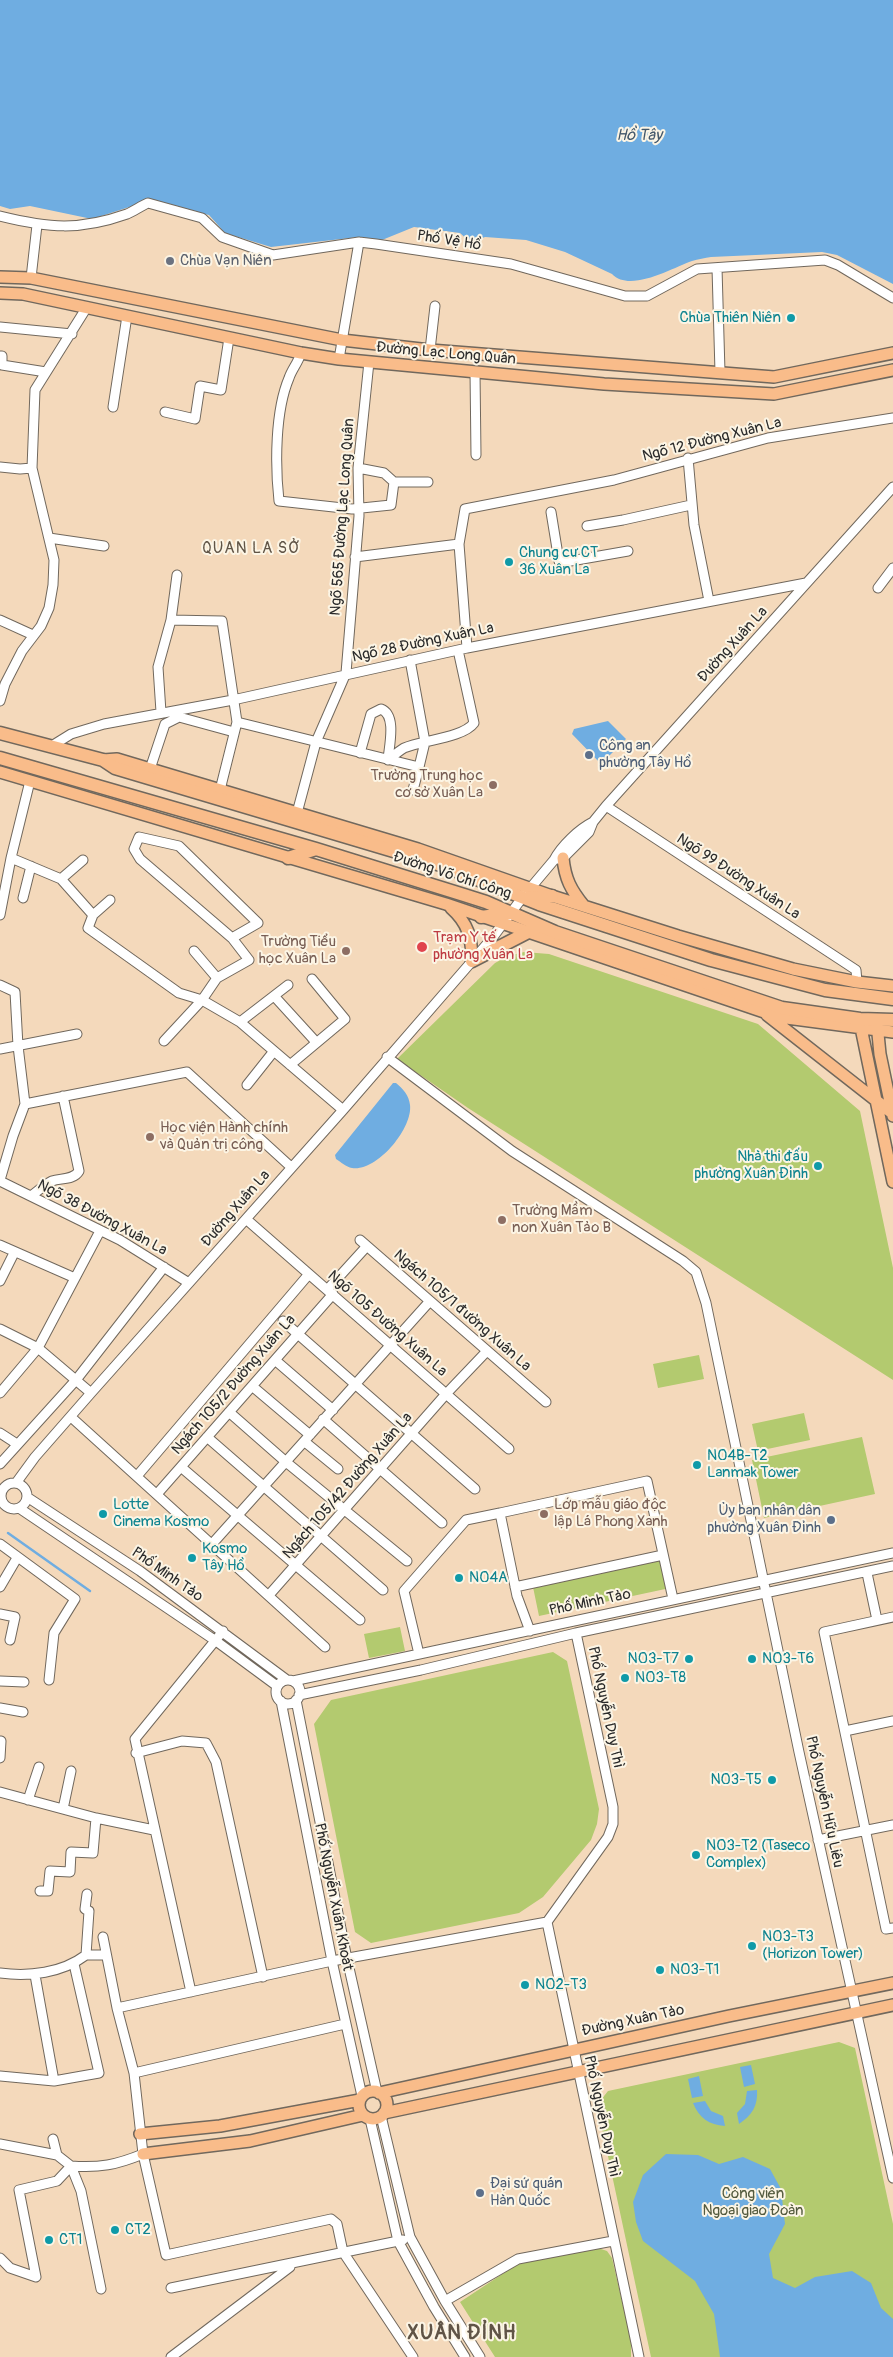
<!DOCTYPE html>
<html>
<head>
<meta charset="utf-8">
<style>
  body { margin:0 }
  canvas { display:block; background:#f4d9bb }
</style>
</head>
<body>
<canvas width="893" height="2357"></canvas>
<script>
const g = document.querySelector('canvas').getContext('2d');
g.lineJoin = 'round';
function fill(path, color) { g.fillStyle = color; g.fill(path, 'evenodd'); }
function trace(path, color, width, dash) { g.strokeStyle = color; g.lineWidth = width; g.lineCap = dash ? 'butt' : 'round'; g.setLineDash(dash || []); g.stroke(path); }
function label(font, color, halo, rows, align = 'center') {
  g.font = font + ' Pangolin,sans-serif'; g.lineWidth = 4; g.setLineDash([]); g.textBaseline = 'middle'; g.strokeStyle = halo; g.fillStyle = color; for (const [text, x, y, turn = 0] of rows) {
    g.save(); g.translate(x, y); g.rotate((+turn || 0) * Math.PI / 180); g.textAlign = isNaN(turn) ? turn : align; if (halo) g.strokeText(text, 0, 0); g.fillText(text, 0, 0); g.restore();
  }
}
fill(new Path2D(`
  M524 952 549 954 758 1024 860 1111 893 1268V1380L468 1108 397 1059 495 963 508 956Z
  M699 1355 704 1379 658 1388 653 1364Z
  M804 1413 810 1440 758 1451 752 1424Z
  M862 1437 875 1494 764 1518 752 1460Z
  M663 1558 670 1588 539 1616 533 1587Z
  M400 1627 405 1651 369 1658 364 1634Z
  M553 1652 567 1661 599 1809 597 1824 591 1840 543 1897 519 1913 371 1943 355 1932 314 1724 331 1700Z
  M839 2042 855 2048 893 2224V2357H651L597 2105 608 2091Z
  M598 2248 607 2251 612 2258 631 2340V2357H495L460 2302 519 2263Z`), '#b3ca6f');
fill(new Path2D(`
  M0 0H893V284L837 255 822 252 711 257C705 258 698 259 692 261 672 268 630 293 612 274L565 252 526 240 485 237 471 243 460 233 414 227 382 240 359 237 271 247 225 233 209 215 148 201 92 219 30 206 10 209 0 206Z
  M608 721 626 739 601 764 572 734 574 729Z
  M393 1083H396C403 1089 409 1095 410 1105 413 1128 377 1172 352 1168 346 1167 341 1162 336 1159L335 1155Z
  M751 2065 755 2084 744 2087 740 2067Z
  M699 2076 703 2096 692 2098 688 2079Z
  M757 2090C758 2106 752 2115 739 2124L737 2113 745 2104 747 2091Z
  M705 2101 711 2111 723 2116 725 2126C709 2125 699 2118 693 2103Z
  M666 2154 698 2155 719 2164 743 2157 770 2169 781 2189 785 2224 769 2254 773 2278 795 2288 815 2277 852 2271 871 2283 881 2308 893 2319V2357H720L714 2314 695 2281 643 2241 636 2222 633 2202 643 2175Z`), '#6fade1');
trace(new Path2D(`
  M8 1533 90 1591`), '#6fade1', 2.5);
const minor = new Path2D(`
  M0 216C49 228 79 231 127 214 134 211 141 206 148 203L202 218 222 237 273 255 359 242 376 244 511 264 625 296H647L697 269 825 260 838 265 893 298
  M717 268 720 372
  M31 278 37 225
  M0 327 72 334
  M430 350 435 306
  M301 353C298 363 292 369 289 378 275 411 275 465 279 501L352 509 391 505 394 482
  M0 356H2V365L46 372
  M339 359 359 242
  M475 372 476 455
  M113 407 127 316
  M165 412 195 419 200 386 221 390 229 338
  M688 458 694 525 709 601
  M0 467 20 469 32 468
  M358 468 384 473 394 482H428
  M551 512 559 561 565 562 628 551
  M587 526 623 520 691 505
  M49 538 104 546
  M355 557 459 544
  M177 575 171 620 222 621 237 722 220 790
  M878 588 893 568
  M0 620 33 635
  M467 648 459 544 465 509 614 480 768 438 893 418
  M0 701 5 684 22 651 41 626 49 608 53 585 54 560 32 468 35 390 87 307
  M161 712 158 667 171 620
  M237 722 419 767 425 742 410 660
  M50 747 71 734 104 724 233 700 467 648 806 583
  M360 753 371 714 381 709C397 715 389 746 388 760
  M388 760C393 756 399 751 404 748 422 740 463 738 474 723L458 650
  M150 769 165 724 179 717 234 732
  M30 781 11 858 61 879 93 915 88 928 179 993 202 1000 240 1022 343 1110
  M413 790 419 767
  M606 806 856 970 857 982
  M297 813 316 742 346 673 359 516 358 468 369 362
  M558 859 563 858 589 832 593 822 606 806 893 487
  M61 879 83 860
  M23 898 31 866
  M0 915 11 858
  M93 915 110 900
  M194 951 217 978
  M0 985 15 992 18 1046 25 1104 13 1136 0 1180
  M275 997 316 1042
  M240 1022 288 985
  M164 1041 202 1000 217 978 249 960 232 938 258 923 179 846 139 837 134 849 140 859 232 938
  M0 1049 77 1034
  M387 1057 512 1151 683 1261 696 1272 706 1303 799 1752 893 2178
  M290 1065 345 1019 312 979
  M247 1085 274 1051
  M25 1104 187 1072 291 1167
  M0 1181 120 1240 189 1283
  M31 1196C38 1191 44 1185 52 1181 61 1178 74 1180 79 1171L63 1096
  M246 1219 509 1449
  M360 1240 546 1402
  M0 1245 75 1278
  M0 1281 14 1253
  M327 1290 367 1246
  M283 1321 475 1489
  M0 1329 38 1348 91 1393
  M275 1360 333 1410
  M252 1386 310 1435
  M0 1393 38 1348 100 1231
  M229 1412 286 1462 407 1561
  M71 1417 325 1647
  M323 1419 442 1523
  M0 1433 17 1444
  M207 1437 383 1590
  M305 1442 338 1469
  M0 1464 76 1380 164 1267
  M181 1467 360 1620
  M137 1476 309 1274
  M16 1483 35 1457 91 1393 343 1110 493 937 522 898 554 860C561 846 579 829 593 822
  M1 1496a13 13 0 1 1 26 0a13 13 0 1 1-26 0Z
  M157 1494 333 1294
  M27 1497 140 1571 287 1680
  M19 1508 216 1641 277 1686
  M500 1513 647 1481 673 1599
  M0 1544 75 1599 54 1633 49 1680
  M212 1544 430 1301
  M867 1573 877 1620
  M0 1587 17 1558
  M515 1587 663 1555
  M269 1595 446 1394 487 1351
  M0 1614 15 1617 10 1640
  M893 1617 824 1632 886 1929 893 1928
  M576 1633 613 1807V1824L608 1837 547 1922 639 2357
  M419 1654 404 1591 466 1520 500 1513 517 1596 530 1631
  M276 1692a12 12 0 1 1 24 0a12 12 0 1 1-24 0Z
  M0 1681 24 1682
  M293 1681 893 1553
  M299 1695 421 1670 576 1633 893 1566
  M296 1700 347 1959 377 2092
  M281 1701 332 1961 362 2096
  M0 1708 23 1712
  M845 1731 893 1721
  M136 1753 182 1741 206 1743 216 1762 263 1977
  M0 1758 1 1741
  M0 1792 96 1818 154 1830
  M28 1800 39 1767
  M63 1809 71 1771
  M818 1840 893 1825
  M40 1891H48L50 1871 70 1872 71 1852 93 1853 96 1818
  M103 1937 117 2008 134 2073 143 2154 166 2255 331 2219 337 2224 343 2252 413 2357
  M86 1955H106
  M0 1973C29 1977 62 1973 86 1955L89 1911 85 1909 87 1894
  M35 1975 54 2081
  M191 1992 135 1739 223 1631
  M117 2008 332 1961 547 1922
  M134 2073 345 2024
  M0 2076 54 2081 99 2073 74 1964
  M381 2116 410 2237 445 2301 480 2357
  M370 2119 398 2241 434 2307 465 2357
  M53 2139 57 2155 71 2166 81 2191 101 2289
  M0 2144 57 2155
  M0 2258 10 2268 36 2277 19 2190 57 2181 71 2166C100 2168 116 2165 143 2154
  M171 2288 403 2240
  M445 2301 518 2259 613 2241
  M171 2357 290 2267`);
const major = new Path2D(`
  M0 277 31 278 342 340 430 350 774 377 893 353
  M0 293 23 294 301 353 339 359 604 384 774 394 893 370
  M103 760 117 759 137 765 418 849 552 896 678 936 793 969 857 982 893 986
  M0 772 446 904 779 1017 893 1032
  M563 858C565 879 571 890 584 906
  M451 908C468 923 472 938 472 961
  M767 1015 892 1113
  M860 1023 893 1182
  M877 1024 880 1054 893 1116
  M359 2105a14 14 0 1 1 28 0a14 14 0 1 1-28 0Z
  M379 2093 729 2016 893 1983
  M384 2113 893 2005
  M140 2134 220 2126 360 2100
  M143 2154 250 2141 363 2115`);
const highway = new Path2D(`
  M0 733 103 760 115 768 444 866 539 904 711 960 825 990 893 999
  M0 758 316 849 464 895 486 902 555 932 782 1008 860 1019 893 1020
  M288 858 316 849
  M527 898 552 896
  M481 917 510 913
  M472 961 540 926`);
trace(minor, '#71685d', 11);
trace(major, '#71685d', 14);
trace(highway, '#71685d', 15);
trace(minor, '#fff', 9);
trace(major, '#f9bc8a', 11);
trace(highway, '#f9bc8a', 12);
for (const [x, y, r, color] of [
  [170,261,5,"#6b7280"],
  [791,318,5,"#0f9aa8"],
  [509,562,5,"#0f9aa8"],
  [589,755,5,"#5c6f8a"],
  [493,785,5,"#8d6e63"],
  [422,947,6,"#e0444e"],
  [346,951,5,"#8d6e63"],
  [150,1137,5,"#8d6e63"],
  [818,1166,5,"#0f9aa8"],
  [502,1220,5,"#8d6e63"],
  [697,1465,5,"#0f9aa8"],
  [103,1514,5,"#0f9aa8"],
  [544,1514,5,"#8d6e63"],
  [831,1520,5,"#5c6f8a"],
  [192,1558,5,"#0f9aa8"],
  [459,1578,5,"#0f9aa8"],
  [689,1659,5,"#0f9aa8"],
  [752,1659,5,"#0f9aa8"],
  [625,1678,5,"#0f9aa8"],
  [772,1780,5,"#0f9aa8"],
  [696,1855,5,"#0f9aa8"],
  [752,1946,5,"#0f9aa8"],
  [660,1970,5,"#0f9aa8"],
  [525,1985,5,"#0f9aa8"],
  [480,2193,5,"#5c6f8a"],
  [115,2230,5,"#0f9aa8"],
  [49,2240,5,"#0f9aa8"]
]) { const dot = new Path2D(); dot.arc(x, y, r, 0, 2 * Math.PI); g.fillStyle = color; g.fill(dot); trace(dot, '#fcf5e5', 2); }
label('15px', '#2b2b2b', '#fcf5e5', [
  ["Phố Vệ Hồ",449,241,9],
  ["Đường Lạc Long Quân",446,354,5],
  ["Ngõ 12 Đường Xuân La",712,440,-14],
  ["Ngõ 565 Đường Lạc Long Quân",343,517,-86],
  ["Ngõ 28 Đường Xuân La",423,643,-12],
  ["Đường Xuân La",733,645,-48],
  ["Đường Võ Chí Công",452,876,18],
  ["Ngõ 99 Đường Xuân La",738,877,33],
  ["Đường Xuân La",236,1209,-49],
  ["Ngõ 38 Đường Xuân La",102,1218,28],
  ["Ngách 105/1 đường Xuân La",462,1311,41],
  ["Ngõ 105 Đường Xuân La",387,1324,41],
  ["Ngách 105/2 Đường Xuân La",234,1385,-49],
  ["Ngách 105/42 Đường Xuân La",348,1486,-49],
  ["Phố Minh Tảo",167,1575,35],
  ["Phố Minh Tảo",590,1603,-12],
  ["Phố Nguyễn Duy Thì",605,1707,78],
  ["Phố Nguyễn Hữu Liêu",824,1802,78],
  ["Phố Nguyễn Xuân Khoát",333,1897,79],
  ["Đường Xuân Tảo",633,2021,-12],
  ["Phố Nguyễn Duy Thì",601,2116,78]
]);
label('15px', '#5b616d', '#fcf5e5', [
  ["Chùa Vạn Niên",180,261]
], 'left');
label('15px', '#0d838f', '#fcf5e5', [
  ["Chùa Thiên Niên",781,318,"right"],
  ["Chung cư CT",519,553],
  ["36 Xuân La",519,570],
  ["Nhà thi đấu",808,1157,"right"],
  ["phường Xuân Đỉnh",808,1174,"right"],
  ["N04B-T2",707,1456],
  ["Lanmak Tower",707,1473],
  ["Lotte",113,1505],
  ["Cinema Kosmo",113,1522],
  ["Kosmo",202,1549],
  ["Tây Hồ",202,1566],
  ["N04A",469,1578],
  ["N03-T7",679,1659,"right"],
  ["N03-T6",762,1659],
  ["N03-T8",635,1678],
  ["N03-T5",762,1780,"right"],
  ["N03-T2 (Taseco",706,1846],
  ["Complex)",706,1863],
  ["N03-T3",762,1937],
  ["(Horizon Tower)",762,1954],
  ["N03-T1",670,1970],
  ["N02-T3",535,1985],
  ["CT2",125,2230],
  ["CT1",59,2240]
], 'left');
label('15px', '#4e5e75', '#fcf5e5', [
  ["Công an",599,746],
  ["phường Tây Hồ",599,763],
  ["Ủy ban nhân dân",821,1511,"right"],
  ["phường Xuân Đỉnh",821,1528,"right"],
  ["Đại sứ quán",490,2184],
  ["Hàn Quốc",490,2201]
], 'left');
label('15px', '#785e54', '#fcf5e5', [
  ["Trường Trung học",483,776,"right"],
  ["cơ sở Xuân La",483,793,"right"],
  ["Trường Tiểu",336,942,"right"],
  ["học Xuân La",336,959,"right"],
  ["Học viện Hành chính",160,1128],
  ["và Quản trị công",160,1145],
  ["Trường Mầm",512,1211],
  ["non Xuân Tảo B",512,1228],
  ["Lớp mẫu giáo độc",554,1505],
  ["lập Lá Phong Xanh",554,1522]
], 'left');
label('15px', '#be3a42', '#fcf5e5', [
  ["Trạm Y tế",433,938],
  ["phường Xuân La",433,955]
], 'left');
label('15px', '#545b3f', '#fcf5e5', [
  ["Công viên",753,2194],
  ["Ngoại giao Đoàn",753,2211]
]);
label('italic 16px', '#43586b', '#fcf5e5', [
  ["Hồ Tây",639,136]
]);
g.letterSpacing = '1px';
label('16px', '#605446', '#fcf5e5', [
  ["QUAN LA SỞ",251,549]
]);
g.letterSpacing = '0px';
g.letterSpacing = '1px';
label('bold 20px', '#605446', '#fcf5e5', [
  ["XUÂN ĐỈNH",462,2334]
]);
g.letterSpacing = '0px';
</script>
</body>
</html>
